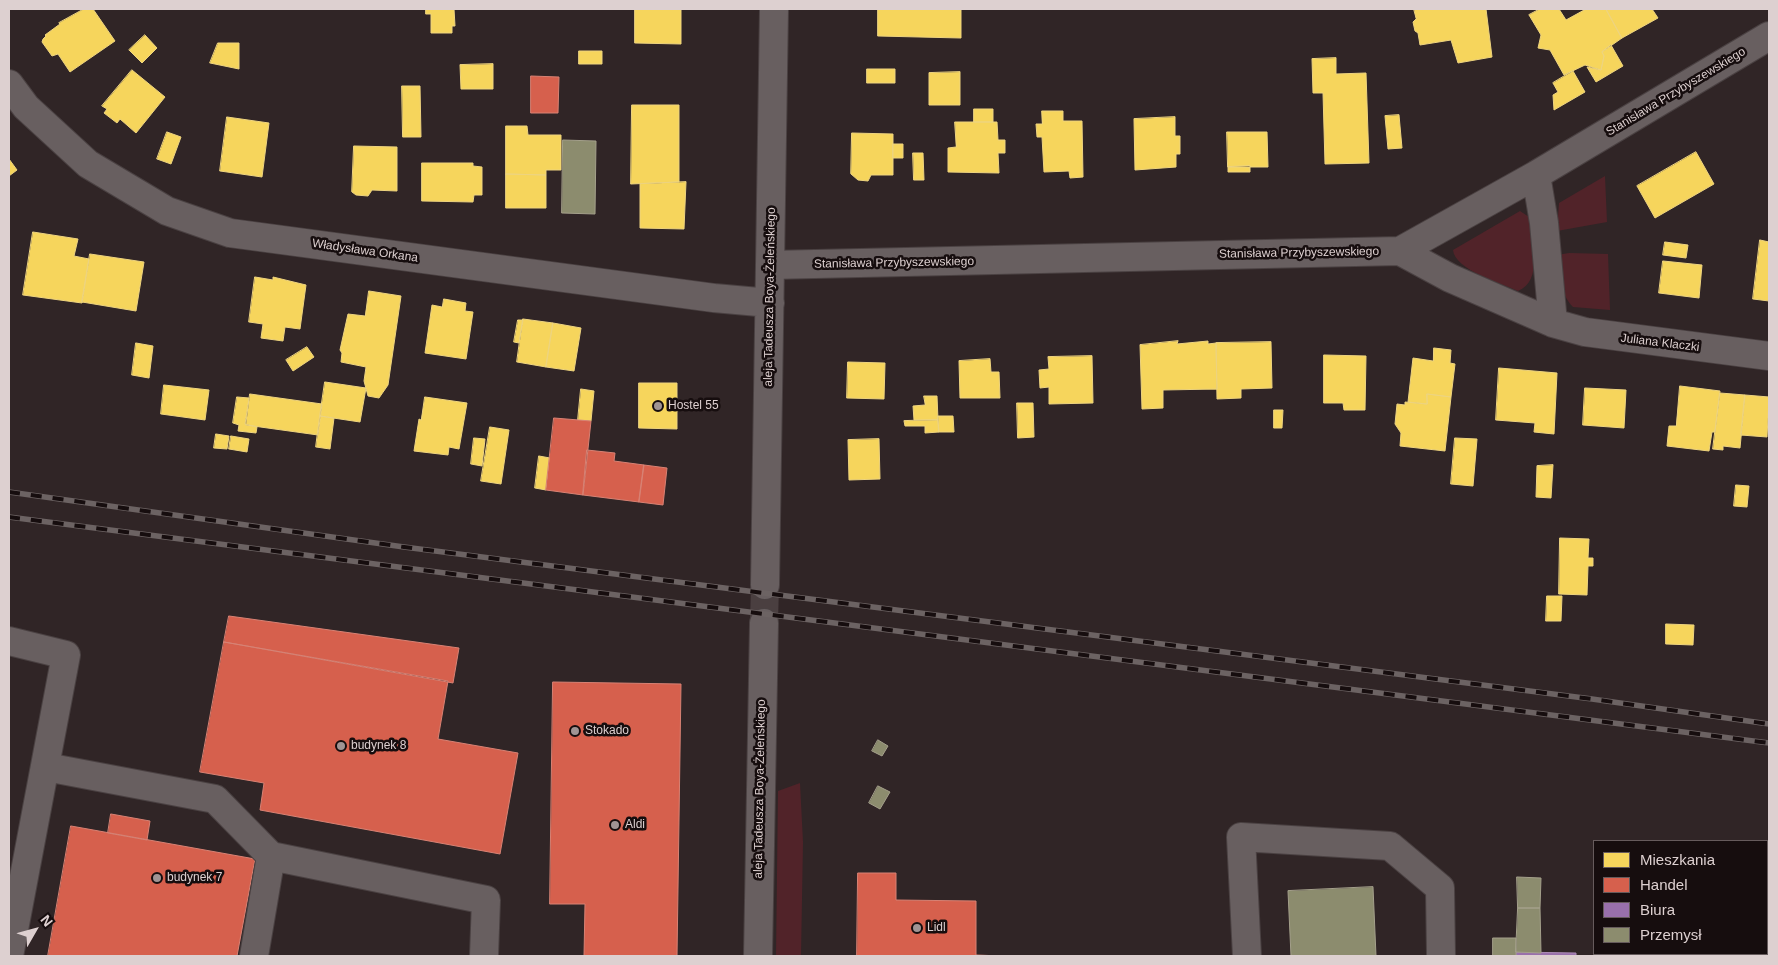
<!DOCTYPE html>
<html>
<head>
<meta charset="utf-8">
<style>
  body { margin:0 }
  #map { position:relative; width:1778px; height:965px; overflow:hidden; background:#302526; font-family:Arial,sans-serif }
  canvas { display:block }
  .frame { position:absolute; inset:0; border:10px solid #ddd0d0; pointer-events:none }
  .legend { position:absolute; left:1593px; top:840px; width:175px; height:115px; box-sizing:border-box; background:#160d0e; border:1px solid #665b5c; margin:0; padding:6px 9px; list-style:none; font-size:15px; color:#ddd0d0 }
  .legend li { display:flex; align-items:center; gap:10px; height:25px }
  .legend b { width:25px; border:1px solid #665b5c }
  .north { position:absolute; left:10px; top:905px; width:50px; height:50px; -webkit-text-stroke:4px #160d0e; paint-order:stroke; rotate:52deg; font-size:14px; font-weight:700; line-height:20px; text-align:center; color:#ddd0d0 }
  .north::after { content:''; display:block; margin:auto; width:18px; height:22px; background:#ddd0d0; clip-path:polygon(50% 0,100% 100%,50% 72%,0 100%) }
</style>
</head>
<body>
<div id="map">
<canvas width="1778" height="965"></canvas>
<div class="frame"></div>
<ul class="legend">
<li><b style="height:14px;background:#f6d55c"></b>Mieszkania</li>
<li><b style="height:14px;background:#d6604d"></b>Handel</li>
<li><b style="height:14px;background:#9970ab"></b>Biura</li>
<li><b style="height:14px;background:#8c8c6e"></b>Przemysł</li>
</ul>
<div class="north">N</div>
</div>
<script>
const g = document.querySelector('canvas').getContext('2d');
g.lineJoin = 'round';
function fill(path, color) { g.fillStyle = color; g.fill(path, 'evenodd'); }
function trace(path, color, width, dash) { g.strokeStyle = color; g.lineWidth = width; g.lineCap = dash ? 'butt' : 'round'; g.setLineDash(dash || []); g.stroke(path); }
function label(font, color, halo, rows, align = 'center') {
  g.font = font + ' Arial,sans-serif'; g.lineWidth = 5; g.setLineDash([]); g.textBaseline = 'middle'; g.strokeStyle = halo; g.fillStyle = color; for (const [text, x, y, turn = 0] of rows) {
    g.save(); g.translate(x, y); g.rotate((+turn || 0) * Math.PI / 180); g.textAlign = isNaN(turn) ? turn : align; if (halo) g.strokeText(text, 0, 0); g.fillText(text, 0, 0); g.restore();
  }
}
fill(new Path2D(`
  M1605 176 1607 222 1557 231 1559 203Z
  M1520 211 1529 217 1531 222C1532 244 1543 281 1518 291 1501 283 1455 270 1453 250Z
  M1569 253 1608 254 1610 310 1573 307C1559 292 1559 274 1557 255Z
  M800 783 803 842 801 956H776L778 791Z`), '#512329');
const homes = new Path2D(`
  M84 9H93L115 41 70 72 58 54 52 56 42 42 43 39 46 36 45 35 60 24 59 23Z
  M426 9H454L455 26H452V33H431V14H426Z
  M635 9H681V44L635 43Z
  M878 9H961V38L878 36Z
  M1414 9H1486L1492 57 1458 63 1451 40 1420 45 1418 33 1415 31 1413 22 1416 19Z
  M1540 9H1559L1566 20 1586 9H1606L1622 38 1602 52 1604 56 1601 70 1585 65 1564 75 1550 50 1538 48 1541 35 1529 15Z
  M1606 9H1652L1658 18 1622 38Z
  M145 35 157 48 142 63 129 50Z
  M218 43H239V69L210 63Z
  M1611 45 1623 66 1596 82 1587 67 1601 70 1604 56 1602 52Z
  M579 51H602V64H579Z
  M1336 58V74L1366 73 1369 163 1325 164 1323 93H1313L1312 59Z
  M493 64V89H461L460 65Z
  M867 69H895V83H867Z
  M132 70 165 97 136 133 120 119 117 123 104 113 107 109 102 106Z
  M1573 71 1585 92 1554 110 1553 95 1558 92 1553 83Z
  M960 72V105H929V73Z
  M402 86H420L421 137H403Z
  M632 105H679V182L631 184Z
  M974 109H993V122H974Z
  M1042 111H1063V121H1082L1083 177 1070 178 1069 171 1044 172 1042 137H1037L1036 124H1042Z
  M1399 115 1402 148 1388 149 1385 116Z
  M227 117 269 123 262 177 220 171Z
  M1175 117V136H1180V154H1176V167L1135 170 1134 119Z
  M955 122H997L998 140H1005V153H998L999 173 948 172V148L956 147Z
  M506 126H527L528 135H561V170H546V175L506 174Z
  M167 132 181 137 171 164 157 159Z
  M1227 132H1267L1268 167H1228Z
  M852 133 893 134V175H871L868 181 858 180 851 174Z
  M893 144H903V158H893Z
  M354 146 397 147V191L372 190 368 196 356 195 352 192Z
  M1696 152 1714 184 1655 218 1637 186Z
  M913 153H923L924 180H914Z
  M9 159 17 170 9 176Z
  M422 163H473V166L482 167V195H474L473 202 422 201Z
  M1250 166V172H1228V167Z
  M506 174 546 175V208H506Z
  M686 182 684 229 640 228V184Z
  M33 232 78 239 74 256 89 259 82 303 23 295Z
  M1760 240 1769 242V301L1753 299Z
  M1665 242 1688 245 1686 258 1663 255Z
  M90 254 144 262 136 311 82 302Z
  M1663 261 1702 265 1699 298 1659 293Z
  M255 277 273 280V277L306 285 300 329 285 327 283 341 261 338 263 324 249 322Z
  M369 291 401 296 388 385 379 398 368 396 364 381 366 367 341 362 342 353 340 350 348 314 365 316Z
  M444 299 466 303 465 311 473 312 466 359 425 353 432 305 442 307Z
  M523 319 553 323 546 367 517 362Z
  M518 320H523L519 343 514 342Z
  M553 323 581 328 574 371 546 367Z
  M1178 341 1177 344 1208 341V344L1216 343 1217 389 1163 390V408L1142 409 1140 345Z
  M1271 342 1272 388 1241 389V398L1217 399 1216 343Z
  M136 343 153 346 149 378 132 375Z
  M307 347 314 357 293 371 286 360Z
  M1434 348 1451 350 1450 363 1455 364 1451 397 1427 394V404L1408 402 1413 358 1433 361Z
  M1324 355 1366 356 1365 410H1344L1343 403H1324Z
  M1092 356 1093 403 1049 404V387L1040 388 1039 370 1049 369 1048 357Z
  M990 359 991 372H999L1000 398H960L959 361Z
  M848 362 885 363 884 399 847 398Z
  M1499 368 1557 373 1554 434 1534 432 1535 423 1496 420Z
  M325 382 366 388 360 422 320 416Z
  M639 383H677V429L639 428Z
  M164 385 209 390 205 420 161 414Z
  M1680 386 1720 391 1715 432H1712L1709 451 1667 446 1669 426H1676Z
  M1585 388 1626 390 1624 428 1583 425Z
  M581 389 594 391 591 421 578 420Z
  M1720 393 1745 395 1740 448 1723 446V450L1713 449Z
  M250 394 322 404 318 435 246 425Z
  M1427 394 1451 397 1445 451 1400 446 1401 433 1395 424 1397 404 1405 405V402L1427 404Z
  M1745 395 1769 397 1767 437 1741 435Z
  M924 396H937L938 420H914L913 406 925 405Z
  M237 397 249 398 245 424 257 427 256 433 238 431 239 425 233 423Z
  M425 397 467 403 459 449 449 447 448 455 414 451 419 419 421 420Z
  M1017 403H1033L1034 437 1018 438Z
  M1274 410H1283L1282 428H1274Z
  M320 416 334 418 330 449 316 447Z
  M938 416H953L954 432H939Z
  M938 420 939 432 925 433V426H905L904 421Z
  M490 427 509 430 501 484 481 481Z
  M216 434 229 436 227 449 214 448Z
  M231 436 249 439 247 452 229 449Z
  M474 438 485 439 482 466 471 464Z
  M1455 438 1477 439 1473 486 1451 484Z
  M879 439 880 479 849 480 848 440Z
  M539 456 550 458 546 490 535 488Z
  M1553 465 1551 498 1536 497 1537 466Z
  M1736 485 1749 486 1747 507 1734 506Z
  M1560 538 1589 539 1588 558H1593V566H1588L1587 595 1559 594Z
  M1547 596H1562L1561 621H1546Z
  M1666 624 1694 625 1693 645 1666 644Z`);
fill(homes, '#f6d55c');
trace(homes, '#eed47f', 1);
const shops = new Path2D(`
  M531 76 559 77 558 113H531Z
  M554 418 591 421 583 495 546 490Z
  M587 450 615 453 614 461 644 465 639 502 583 495Z
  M644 465 667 468 663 505 639 502Z
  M229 616 459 648 453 683 224 642Z
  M224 642 448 681 438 739 518 753 500 854 260 810 264 783 200 772Z
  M553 682 681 684 677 956H584L585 904H550Z
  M111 814 150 821 147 840 108 833Z
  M71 826 255 859 237 956H48Z
  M858 873H896V900L976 901V955L1002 956H857Z`);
fill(shops, '#d6604d');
trace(shops, '#d88274', 1);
const offices = new Path2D(`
  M1767 874H1769V956H1666V954H1767Z
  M1516 952 1576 953V956H1516Z`);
fill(offices, '#9970ab');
trace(offices, '#ad8db6', 1);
const industry = new Path2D(`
  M563 140 596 141 595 214 562 213Z
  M878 740 888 746 882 756 872 751Z
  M878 786 890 792 880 809 869 803Z
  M1517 877 1541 878 1540 908H1518Z
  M1373 887 1376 956H1291L1288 891Z
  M1518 908H1540L1541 953 1516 952Z
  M1493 938H1516V956H1493Z`);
fill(industry, '#8c8c6e');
trace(industry, '#a4a08b', 1);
trace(new Path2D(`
  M764 623 765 585`), '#4a3f40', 28, [28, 14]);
const minor = new Path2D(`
  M9 84 26 107 88 164 167 211 230 233 714 298 770 303
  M1536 175 1544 223 1553 323
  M1400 251 1450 278 1553 323 1585 332 1769 356
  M770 265 1400 251 1536 175 1769 36
  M765 585 774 9
  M9 641 66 655 9 956
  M46 767 215 799 271 856
  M254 956 271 856 486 900 484 956
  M758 956 764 623
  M1247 956 1241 837 1390 846 1440 888 1441 956`);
trace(minor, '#4a4142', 30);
trace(minor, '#685f60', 28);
const rail = new Path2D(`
  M9 492 404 547 1592 699 1769 724
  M9 517 1769 743`);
trace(rail, '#6c6363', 5.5);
trace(rail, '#160d0e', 4, [11]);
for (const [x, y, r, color] of [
  [658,406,5,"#a09494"],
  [575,731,5,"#a09494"],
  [341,746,5,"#a09494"],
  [615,825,5,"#a09494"],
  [157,878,5,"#a09494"],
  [917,928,5,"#a09494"]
]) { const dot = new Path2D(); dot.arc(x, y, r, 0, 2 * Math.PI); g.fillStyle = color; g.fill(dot); trace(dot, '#160d0e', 2); }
label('12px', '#ddd0d0', '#160d0e', [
  ["Stanisława Przybyszewskiego",1676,92,-31],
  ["Władysława Orkana",365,251,8],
  ["Stanisława Przybyszewskiego",1299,253,-1],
  ["Stanisława Przybyszewskiego",894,263,-1],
  ["aleja Tadeusza Boya-Żeleńskiego",770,297,-89],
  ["Juliana Klaczki",1660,343,7],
  ["aleja Tadeusza Boya-Żeleńskiego",760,789,-89]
]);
label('12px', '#ddd0d0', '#160d0e', [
  ["Hostel 55",668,406],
  ["Stokado",585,731],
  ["budynek 8",351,746],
  ["Aldi",625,825],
  ["budynek 7",167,878],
  ["Lidl",927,928]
], 'left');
</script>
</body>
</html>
